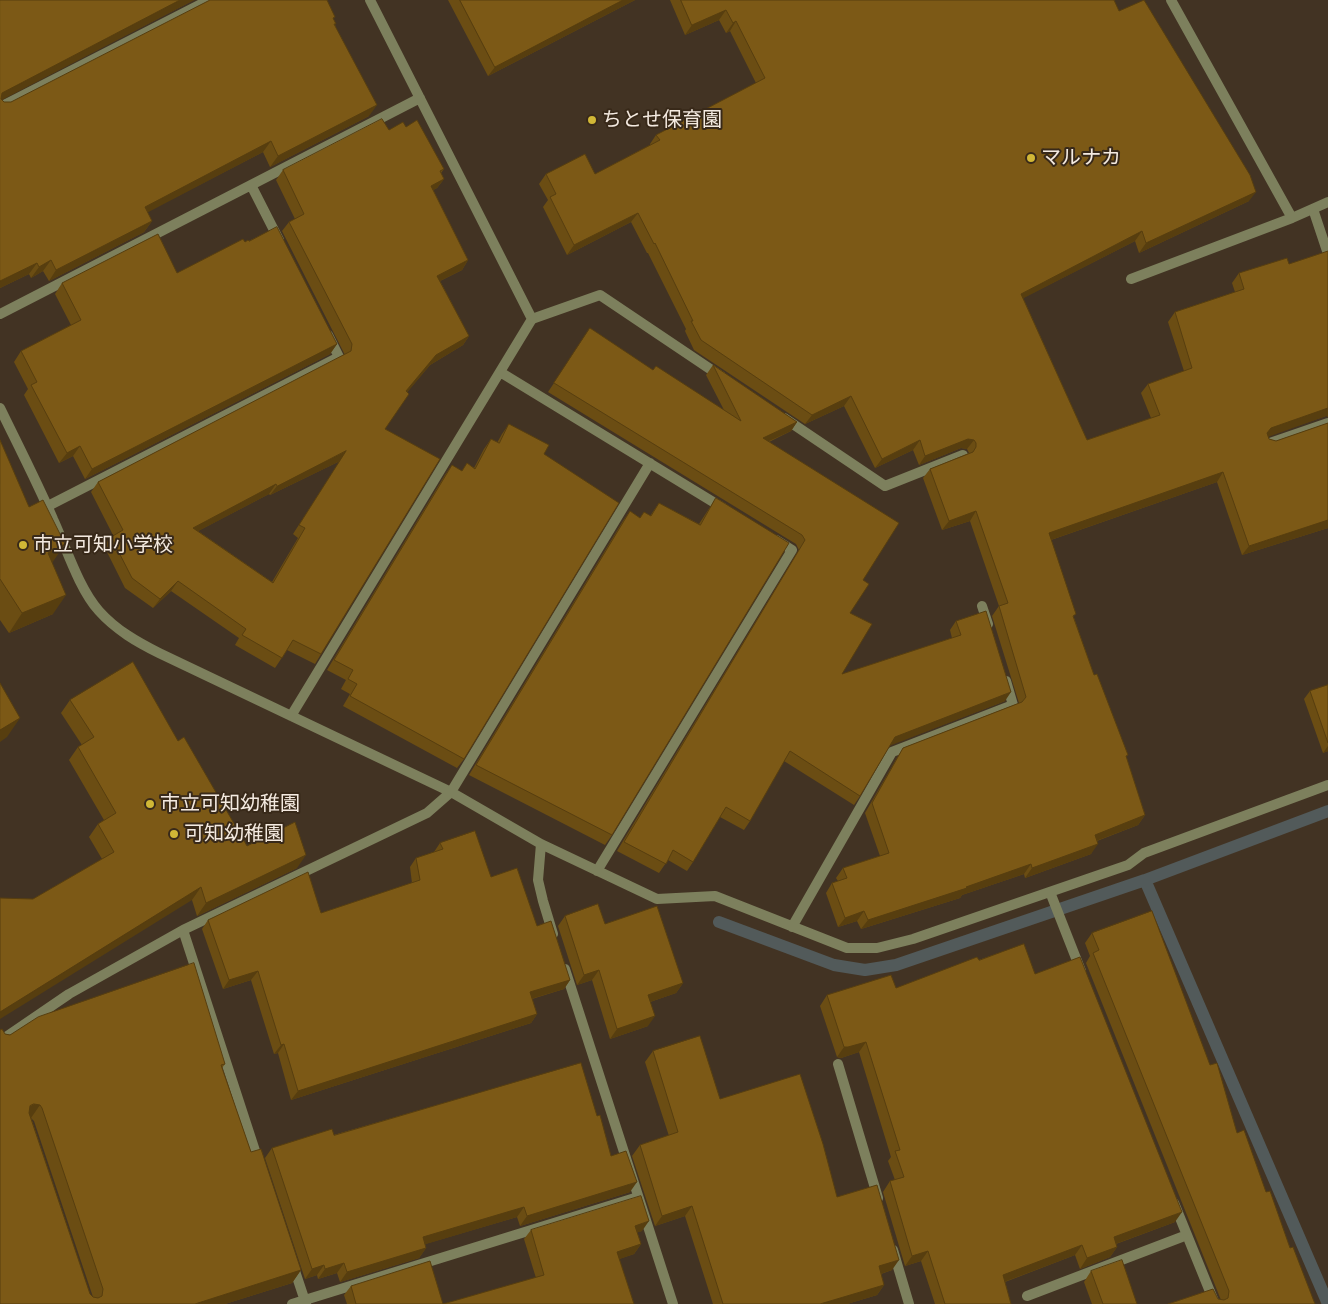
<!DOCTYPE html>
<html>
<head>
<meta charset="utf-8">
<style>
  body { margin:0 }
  canvas { display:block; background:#423323 }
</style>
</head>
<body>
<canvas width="1328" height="1304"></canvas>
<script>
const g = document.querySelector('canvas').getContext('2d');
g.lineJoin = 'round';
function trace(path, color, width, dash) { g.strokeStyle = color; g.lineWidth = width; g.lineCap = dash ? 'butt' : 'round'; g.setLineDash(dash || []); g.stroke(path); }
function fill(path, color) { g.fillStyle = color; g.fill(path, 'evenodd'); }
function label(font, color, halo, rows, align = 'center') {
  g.font = font + ' "Zilla Slab","Noto Sans JP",serif'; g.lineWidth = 4; g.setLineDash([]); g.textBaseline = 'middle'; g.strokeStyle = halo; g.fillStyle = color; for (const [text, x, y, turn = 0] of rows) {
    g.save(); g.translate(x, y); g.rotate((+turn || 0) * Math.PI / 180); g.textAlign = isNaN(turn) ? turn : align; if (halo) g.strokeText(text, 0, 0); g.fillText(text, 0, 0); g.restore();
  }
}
trace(new Path2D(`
  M1145 880 1328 1304
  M719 922 834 965 865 970 896 965 1145 880 1328 811`), '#525a5a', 12);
trace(new Path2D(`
  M532 319 600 295 722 377
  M784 418 885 486 963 455
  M838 1064 878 1198
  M893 1250 909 1304`), '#7d805d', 10);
trace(new Path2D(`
  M1171 0 1292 218 1328 202
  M0 107 209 0
  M1313 209 1328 254
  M279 240 251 185 420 98
  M1131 279 1292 218
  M0 314 251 185
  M500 372 723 508
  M0 408C18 445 37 482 53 519 66 547 79 589 99 611 116 630 137 642 159 653L451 792 541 844 657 899 715 896 847 948H877L913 939 1128 865 1144 853 1328 785
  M1267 444 1328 423
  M48 506 339 357 328 335
  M982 606 988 624
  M291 716 532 319 370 0
  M541 844 538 880 543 901 553 934
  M597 871 792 550 776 540
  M1050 892 1081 971
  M792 927 892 752 1013 705 1006 681
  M183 930 259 1163
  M565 969 673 1304
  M0 1041 69 994 183 930 427 813 451 792 650 463
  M1174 1203 1215 1304
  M293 1265 306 1304
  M1027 1296 1187 1235
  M292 1304 638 1197`), '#7d805d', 10);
fill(new Path2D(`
  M0 0H194L2 99 4 102H11L334 20 335 25 369 116 270 167 263 152 147 212 152 221 144 232 49 281 43 271 31 278 29 274 0 288Z
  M448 0H635L488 76Z
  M670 0H1114L1119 11 1249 201 1139 253 1135 241 1023 298 1087 440 1151 418 1141 393 1148 384 1184 371 1168 322 1175 312 1235 292 1232 283 1239 273 1326 416 1268 436 1269 439 1276 441 1328 423V528L1242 555 1217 482 1051 540 1074 618 1094 675 1126 757 1145 815 1138 825 1097 841 1091 854 1025 878 1024 874 962 895 960 898 861 929 857 921 838 927 826 893 832 883 838 881 836 878 843 868 880 856 865 813 897 758 903 748 1019 703 992 616 999 606 970 521 942 530 923 478 930 469 969 453 967 449 961 448 919 465 913 450 875 468 844 406 805 424 694 350 685 331 686 329 648 253H647L631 222 567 255 543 207 548 200 539 184 546 174H595L650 145V144L656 135 756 83 730 31 726 33 719 20 685 35Z
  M406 127 444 169 441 173 444 179 437 188 433 190 468 260 462 270 440 281 469 336 463 345 430 365 407 392 385 429 321 654 315 664 287 650 275 668 235 645 239 638 171 591 153 608 125 588 104 546 111 537 113 535 91 492 98 482 345 355 282 231 289 222 295 219 276 180 283 170 389 130ZM340 461 293 534 298 538 272 582 198 531 269 494 270 495Z
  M245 242 337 344 330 354 85 479 73 456 59 463 24 395 28 389 14 362 21 351 71 325 55 294 62 283 177 273Z
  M584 338 653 370 724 410 706 375 713 365 797 422 791 431 769 442 863 580 850 613 842 674 952 638 950 630 956 621 1005 701 890 745 860 796 854 805 784 761 750 821 744 830 720 817 693 862 687 871 668 860 659 873 617 851 799 550 796 544 548 392Z
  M509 424 544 454 464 759 457 768 343 706 350 694 341 689 346 680 327 670 445 475 452 465 462 471 467 463 474 468 484 449 491 439 497 443 502 434Z
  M0 440 29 507 65 544 52 562 53 614 9 633 0 620Z
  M716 498 612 835 605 845 469 775 623 521 630 511 640 518 650 516 659 503 699 524Z
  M1328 685V751L1323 753 1304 699 1310 691Z
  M70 700 178 741 247 846 297 868 197 916 192 900 33 899 102 859 89 837 98 824 104 820 69 760 78 747 82 745 61 713Z
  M440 843 491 877 537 926 570 980 564 989 532 999 537 1014 531 1023 291 1100 278 1053 274 1054 251 980 223 989 202 929 208 920 321 913 412 883 410 867 416 858 434 852Z
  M565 916 605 924 683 983 676 993 650 1002 648 1026 610 1039 592 980 577 985 558 926Z
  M1092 933 1210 1065 1237 1133 1266 1192 1315 1304H1168L1221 1300 1086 963 1090 956 1085 943Z
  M979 960 1035 974 1175 1222 1116 1244 1117 1247 1110 1257 1080 1269 1075 1255 1005 1282 1011 1304H935L921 1261 905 1266 883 1192 890 1181 895 1180 888 1161 891 1157 859 1052 841 1058 837 1057 820 1006 827 995 896 988Z
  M5 1034 225 1064 222 1068 251 1152 301 1270 292 1283 225 1304H0ZM31 1118 34 1121 93 1297 90 1294Z
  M653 1051 720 1099 837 1197 892 1270 881 1274 884 1285 877 1295 847 1304H713L685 1216 655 1226 632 1156 640 1145 669 1136 645 1062Z
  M597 1116 611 1156 630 1192 520 1226 517 1217 425 1244 426 1248 419 1258 340 1282 337 1273 318 1279 317 1275 305 1279 265 1158 272 1148 334 1135Z
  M531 1230 642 1231 637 1232 641 1244 634 1254 619 1259 634 1304H347L344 1295 351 1286 443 1304 536 1278 524 1239Z
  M1091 1271 1137 1304H1092L1084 1282Z`), '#6b4d13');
fill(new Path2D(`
  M180 0H194L0 101 2 93Z
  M623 0H635L488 76 495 67Z
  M726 10 719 20 685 35 692 25Z
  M736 21 730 31 726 33 733 23Z
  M377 105 369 116 270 167 278 156Z
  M271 141 263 152 137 218 145 207Z
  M444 179 437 188 424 195 431 186Z
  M1256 192 1249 201 1139 253 1146 243Z
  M638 213 631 222 567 255 574 245Z
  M152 221 144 232 49 281 56 270Z
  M1142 231 1135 241 1014 303 1021 294Z
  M51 260 43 271 31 278 39 267Z
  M468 260 462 270 430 286 437 276Z
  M37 263 29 274 0 288V281Z
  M469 336 463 345 430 365 400 401 406 391 436 355Z
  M337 344 330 354 85 479 92 469Z
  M851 396 844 406 805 424 812 415Z
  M1328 408V417L1326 416 1265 438 1267 433 1271 428Z
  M797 422 791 431 756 447 763 438Z
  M968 439 974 440 967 449 961 448 919 465 925 456Z
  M920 440 913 450 875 468 882 459Z
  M80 446 73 456 59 463 67 453Z
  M346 451 340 461 270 495 277 486Z
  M1223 472 1217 482 1042 543 1049 533Z
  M276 484 269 494 187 537 193 528Z
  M976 511 970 521 942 530 949 521Z
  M1328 520V528L1242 555 1249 546Z
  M65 544 52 563 48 553Z
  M178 581 171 591 153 608 160 599Z
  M66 595 53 614 9 633 22 613Z
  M1011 692 1005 701 889 746 895 737Z
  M20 718 7 737 0 742V730Z
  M1328 746V751L1323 753Z
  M1145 815 1138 825 1088 844 1095 835Z
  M1098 844 1091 854 1025 878 1032 868Z
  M306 855 297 868 197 916 206 903Z
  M1031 864 1024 874 962 895 960 898 861 929 868 920Z
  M201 887 192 900 0 1019V1012Z
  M864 911 857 921 838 927 845 918Z
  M599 970 592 980 577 985 584 975Z
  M258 971 251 980 223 989 229 980Z
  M570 980 564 989 524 1001 530 992Z
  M683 983 676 993 641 1005 648 995Z
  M537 1014 531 1023 291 1100 298 1091Z
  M655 1016 648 1026 610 1039 617 1029Z
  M866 1042 859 1052 841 1058 837 1057 844 1047Z
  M284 1044 278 1053 274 1054 281 1045Z
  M34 1104 40 1105 31 1118 25 1116 30 1106Z
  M637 1182 630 1192 520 1226 527 1216Z
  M692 1206 685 1216 655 1226 662 1216Z
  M524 1207 517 1217 416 1247 423 1237Z
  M1182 1212 1175 1222 1107 1247 1114 1237Z
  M649 1221 642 1231 628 1235 635 1226Z
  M641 1244 634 1254 611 1262 617 1252Z
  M1082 1245 1075 1255 996 1285 1003 1275Z
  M1117 1247 1110 1257 1080 1269 1087 1258Z
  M426 1248 419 1258 340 1282 347 1272Z
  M928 1251 921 1261 905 1266 912 1256Z
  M899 1260 892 1270 871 1277 879 1266Z
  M344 1263 337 1273 318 1279 325 1269Z
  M324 1265 317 1275 305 1279 312 1269Z
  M301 1270 292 1283 225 1304H195Z
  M884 1285 877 1295 847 1304H820Z`), '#573e0f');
const building = new Path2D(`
  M0 0H180L2 93 1 99 4 102H11L210 0H327L335 17 333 18 336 24H334L377 105 278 156 271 141 145 207 152 221 56 270 51 260 39 267 37 263 0 281Z
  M460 0H623L495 67Z
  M681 0H1114L1119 11 1144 0 1250 175 1256 192 1146 243 1142 231 1021 294 1087 440 1160 415 1148 384 1192 368 1175 312 1244 289 1239 273 1287 258 1289 264 1328 251V408L1271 428 1267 433 1269 439 1276 441 1328 423V520L1249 546 1223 472 1049 533 1076 614 1073 616 1094 675 1097 674 1128 755 1126 756 1145 815 1095 835 1098 844 1032 868 1031 864 966 887 967 888 868 920 864 911 845 918 832 883 847 878 843 868 889 853 872 803 903 748 1022 702 1026 697 999 606 1008 603 976 511 949 521 930 469 973 452 976 447V443L974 440 968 439 925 456 920 440 882 459 851 396 812 415 701 340 691 321H693L655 243 654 244 638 213 574 245 550 197 556 194 546 174 585 154 595 174 660 140 656 135 765 78 736 21 733 23 726 10 692 25Z
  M382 119 389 130 403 122 406 127 417 120 444 169 440 171 444 179 431 186 468 260 437 276 469 336 436 355 406 391 409 394 385 429 440 459 321 654 293 640 282 658 242 635 246 629 178 581 160 599 132 578 111 537 123 530 98 482 351 351 352 344 289 222 304 214 283 170ZM346 451 299 525 305 528 273 583 193 528 276 484 277 486Z
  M277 227 337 344 92 469 80 446 67 453 31 385 37 382 21 351 81 320 62 283 158 234 177 273 243 239 245 242 248 240 249 241Z
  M590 328 653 370 656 366 741 421 713 365 797 422 763 438 899 523 863 580 869 584 850 613 872 624 842 674 961 635 956 621 986 611 1011 692 895 737 860 796 790 751 750 821 726 807 693 862 673 850 666 864 624 842 805 540 802 535 554 383Z
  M509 424 549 445 544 454 619 503 464 759 350 696 357 684 348 679 353 670 334 660 452 465 462 471 467 463 475 469 491 439 499 443Z
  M0 440 29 507 43 500 65 544 48 553 66 595 22 613 0 579Z
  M716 498 789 543 612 835 476 765 630 511 640 518 644 512 651 516 659 503 700 525Z
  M133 662 178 741 184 737 247 846 295 822 306 855 206 903 201 887 0 1012V898L33 899 114 852 98 824 116 813 78 747 94 737 70 700Z
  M0 683 20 718 0 730Z
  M1328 685V743L1310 691Z
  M475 831 491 877 517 868 537 926 551 921 570 980 530 992 537 1014 298 1091 284 1044 281 1045 258 971 229 980 208 920 308 872 321 913 420 880 416 858 443 849 440 843Z
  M598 904 605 924 657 906 683 983 648 995 655 1016 617 1029 599 970 584 975 565 916Z
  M1152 911 1210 1065 1217 1063 1237 1133 1244 1130 1266 1192 1270 1191 1290 1248 1293 1247 1315 1304H1168L1213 1289 1218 1299 1224 1300 1228 1298 1229 1291 1093 953 1099 950 1092 933Z
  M1024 944 1035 974 1080 957 1182 1212 1114 1237 1117 1247 1087 1258 1082 1245 1003 1275 1011 1304H945L928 1251 912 1256 890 1181 904 1177 895 1151 900 1150 866 1042 848 1047H844L827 995 891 975 896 988 977 957 979 960Z
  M194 963 225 1064 221 1065 251 1152 261 1149 301 1270 195 1304H0V1030L2 1029 5 1034 10 1035 38 1017ZM34 1104 40 1105 42 1108 103 1289 102 1296 98 1298 93 1297 90 1294 29 1113 30 1106Z
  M700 1036 720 1099 800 1074 823 1144 837 1197 877 1185 899 1260 879 1266 884 1285 820 1304H723L692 1206 662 1216 640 1145 678 1132 653 1051Z
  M581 1063 597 1116 600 1115 611 1156 626 1151 637 1182 527 1216 524 1207 423 1237 426 1248 347 1272 344 1263 325 1269 324 1265 312 1269 272 1148 332 1129 334 1135Z
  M641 1196 649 1221 635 1226 641 1244 617 1252 634 1304H356L351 1286 430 1261 443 1304 544 1275 531 1230Z
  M1122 1260 1137 1304H1103L1091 1271Z`);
fill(building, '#7c5916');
trace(building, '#573e0f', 1);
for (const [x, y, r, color] of [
  [592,120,5,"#d1b736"],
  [1031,158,5,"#d1b736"],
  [23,545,5,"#d1b736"],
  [150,804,5,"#d1b736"],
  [174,834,5,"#d1b736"]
]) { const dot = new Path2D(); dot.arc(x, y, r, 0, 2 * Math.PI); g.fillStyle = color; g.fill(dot); trace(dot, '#382919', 2); }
label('20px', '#f4eae0', '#382919', [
  ["ちとせ保育園",602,120],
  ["マルナカ",1041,158],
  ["市立可知小学校",33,545],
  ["市立可知幼稚園",160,804],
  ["可知幼稚園",184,834]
], 'left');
</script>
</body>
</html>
